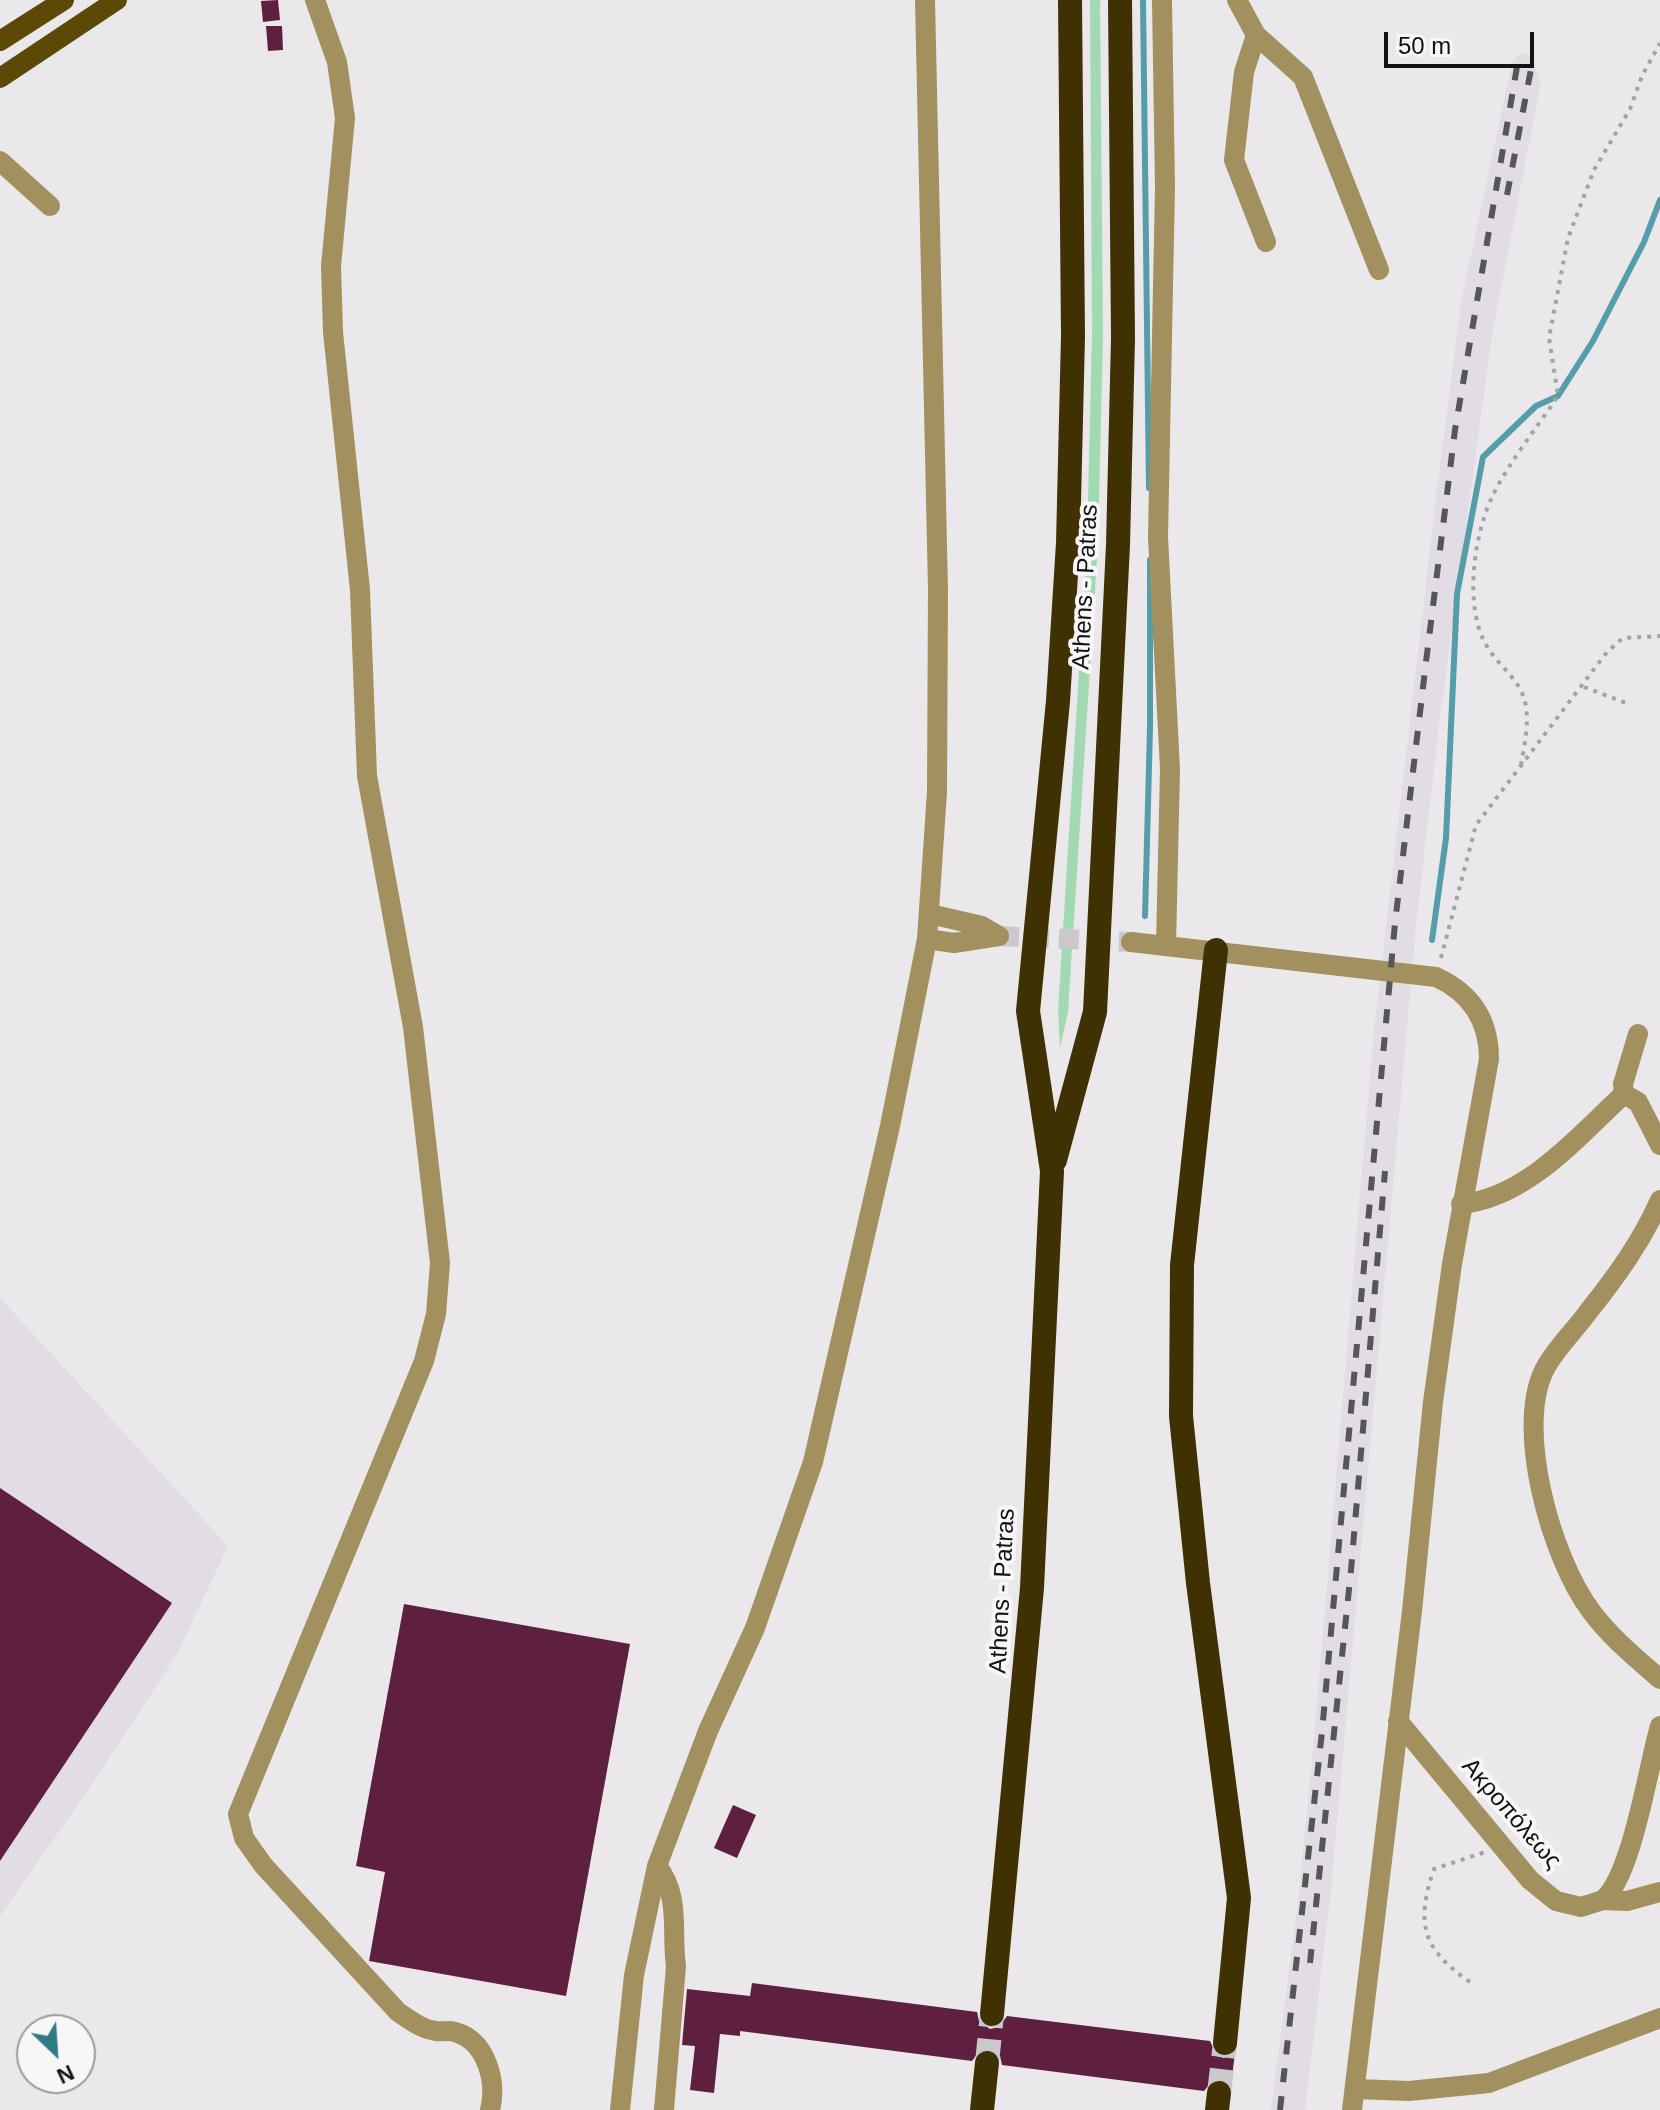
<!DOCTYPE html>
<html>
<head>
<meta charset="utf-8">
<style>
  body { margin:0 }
  #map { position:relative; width:1660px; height:2110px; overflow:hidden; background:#eae8eb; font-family:Arial,sans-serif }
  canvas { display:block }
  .north { position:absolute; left:16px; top:2014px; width:80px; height:80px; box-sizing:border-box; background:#f8f6f9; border:2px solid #9c9b9d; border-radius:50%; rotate:155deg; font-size:22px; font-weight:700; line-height:32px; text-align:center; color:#131213 }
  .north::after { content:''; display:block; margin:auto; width:28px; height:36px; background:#327a83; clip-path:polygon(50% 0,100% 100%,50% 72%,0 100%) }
  .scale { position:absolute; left:1384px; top:32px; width:150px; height:36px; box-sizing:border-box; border:4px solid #131213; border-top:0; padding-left:10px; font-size:24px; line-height:28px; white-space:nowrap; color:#131213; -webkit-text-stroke:6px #f8f6f9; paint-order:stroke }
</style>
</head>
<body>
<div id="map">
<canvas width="1660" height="2110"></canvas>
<div class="north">N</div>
<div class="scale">50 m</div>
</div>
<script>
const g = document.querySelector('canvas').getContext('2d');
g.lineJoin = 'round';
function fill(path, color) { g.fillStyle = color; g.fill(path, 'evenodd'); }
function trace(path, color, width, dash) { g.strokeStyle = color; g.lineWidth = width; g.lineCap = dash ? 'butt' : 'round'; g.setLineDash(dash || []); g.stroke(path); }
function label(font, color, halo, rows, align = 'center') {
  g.font = font + ' Arial,sans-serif'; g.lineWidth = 8; g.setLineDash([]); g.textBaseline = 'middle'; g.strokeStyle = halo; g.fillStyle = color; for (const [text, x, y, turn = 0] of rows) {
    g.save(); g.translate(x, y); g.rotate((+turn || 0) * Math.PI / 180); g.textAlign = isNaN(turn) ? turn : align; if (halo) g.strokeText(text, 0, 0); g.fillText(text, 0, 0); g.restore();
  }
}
fill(new Path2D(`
  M1519 54H1528L1535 61 1540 87 1492 335 1439 725 1416 925 1331 1890 1305 2110H1271L1299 1894 1315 1728 1374 1030 1437 488 1462 297 1512 63Z
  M0 1298 228 1546 177 1654 95 1780 0 1916Z`), '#e2dce5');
fill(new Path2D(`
  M1090 0H1100L1103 335 1098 543 1068 1012 1060 1048 1058 1011 1087 542 1092 334Z`), '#a1d9b2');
trace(new Path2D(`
  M1143 0 1149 488
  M1145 916 1150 728V560
  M1432 940 1446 838 1457 594 1483 457 1536 406 1558 396 1593 341 1644 242 1660 200`), '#549da9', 6);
fill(new Path2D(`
  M278 0 280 20 263 22 261 1Z
  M266 26H282L283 50 268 51Z
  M0 1488 172 1603 0 1861Z
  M404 1604 630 1644 566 1996 369 1961 385 1872 356 1866Z
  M733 1805 756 1815 737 1858 714 1848Z
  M752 1983 977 2012 979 2021 990 2029 999 2027 1007 2016 1210 2041 1217 2056 1224 2058 1235 2053 1231 2085 1222 2078 1214 2079 1204 2091 1002 2065 1000 2056 989 2048 980 2050 972 2061 740 2031V2036L720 2034 714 2093 690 2090 695 2046 682 2045 687 1989 750 1996Z`), '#5f203f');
trace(new Path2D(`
  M999 936 1131 942`), '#cac8cb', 20, [20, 10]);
trace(new Path2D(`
  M987 2063 992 2014
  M1219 2093 1225 2043`), '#cac8cb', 24, [24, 12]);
trace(new Path2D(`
  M1584 687 1626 703
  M1521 765C1525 741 1533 710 1519 687 1509 671 1494 660 1485 643 1464 604 1474 532 1494 493 1510 461 1538 426 1558 396L1549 338 1568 238 1594 170 1630 109 1642 76 1660 43
  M1441 958 1476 825 1607 652 1623 638 1660 636
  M1470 1982C1423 1949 1415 1925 1434 1869L1485 1852`), '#a3a2a4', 4, [4, 6]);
trace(new Path2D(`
  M315 0 337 62 345 118 331 266 333 332 360 590 367 776 413 1027 440 1263 436 1314 424 1361 238 1814 244 1838 263 1865 398 2012C410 2020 421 2029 436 2031 443 2032 449 2030 455 2032 487 2041 497 2082 490 2110
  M1162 0 1165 187 1158 537 1170 769 1166 945
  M1237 0 1256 35 1303 77 1379 270
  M1256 35 1244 72 1234 160 1266 242
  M0 161 50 206
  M930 914 982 926 999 936
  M927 939 954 943 999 936
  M1131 942 1436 977C1471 993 1489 1020 1489 1059L1452 1264 1433 1402 1412 1611 1352 2110
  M1638 1034 1623 1084 1624 1094 1638 1102 1660 1145
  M1660 1200C1642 1241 1616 1277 1588 1312 1575 1330 1559 1345 1547 1365 1512 1423 1552 1560 1591 1611 1610 1637 1636 1658 1660 1679
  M1461 1204C1527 1198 1578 1136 1624 1094
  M1398 1721 1530 1880 1556 1901 1581 1907 1603 1900 1627 1901 1660 1892
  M657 1866C681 1896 671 1931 676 1966L664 2110
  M1603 1900C1632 1876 1648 1767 1660 1726
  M1356 2089 1409 2091 1489 2083 1660 2018
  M620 2110 634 1975 657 1866 708 1731 755 1628 813 1462 890 1126 927 939 937 792 938 590 925 0`), '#a2905e', 20);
trace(new Path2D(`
  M0 41 64 0
  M0 78 117 0`), '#5c4906', 20);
trace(new Path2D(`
  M1216 950 1182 1265 1181 1416 1198 1583 1239 1898 1225 2043
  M1055 1160 1095 1012 1118 545 1123 338 1120 0
  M992 2014 1032 1588 1052 1171 1028 1011 1058 701 1068 543 1073 336 1070 0
  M982 2110 987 2063
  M1217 2110 1219 2093`), '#3f3102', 24);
trace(new Path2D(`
  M1507 195 1532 64
  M1310 1963 1351 1570 1385 1171
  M1280 2110 1322 1732 1395 923 1426 662 1455 430 1518 61`), '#575657', 6, [14, 14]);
label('24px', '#131213', '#f8f6f9', [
  ["Athens - Patras",1086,587,-87],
  ["Athens - Patras",1003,1591,-87],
  ["Ακροπόλεως",1511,1814,49]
]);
</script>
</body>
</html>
